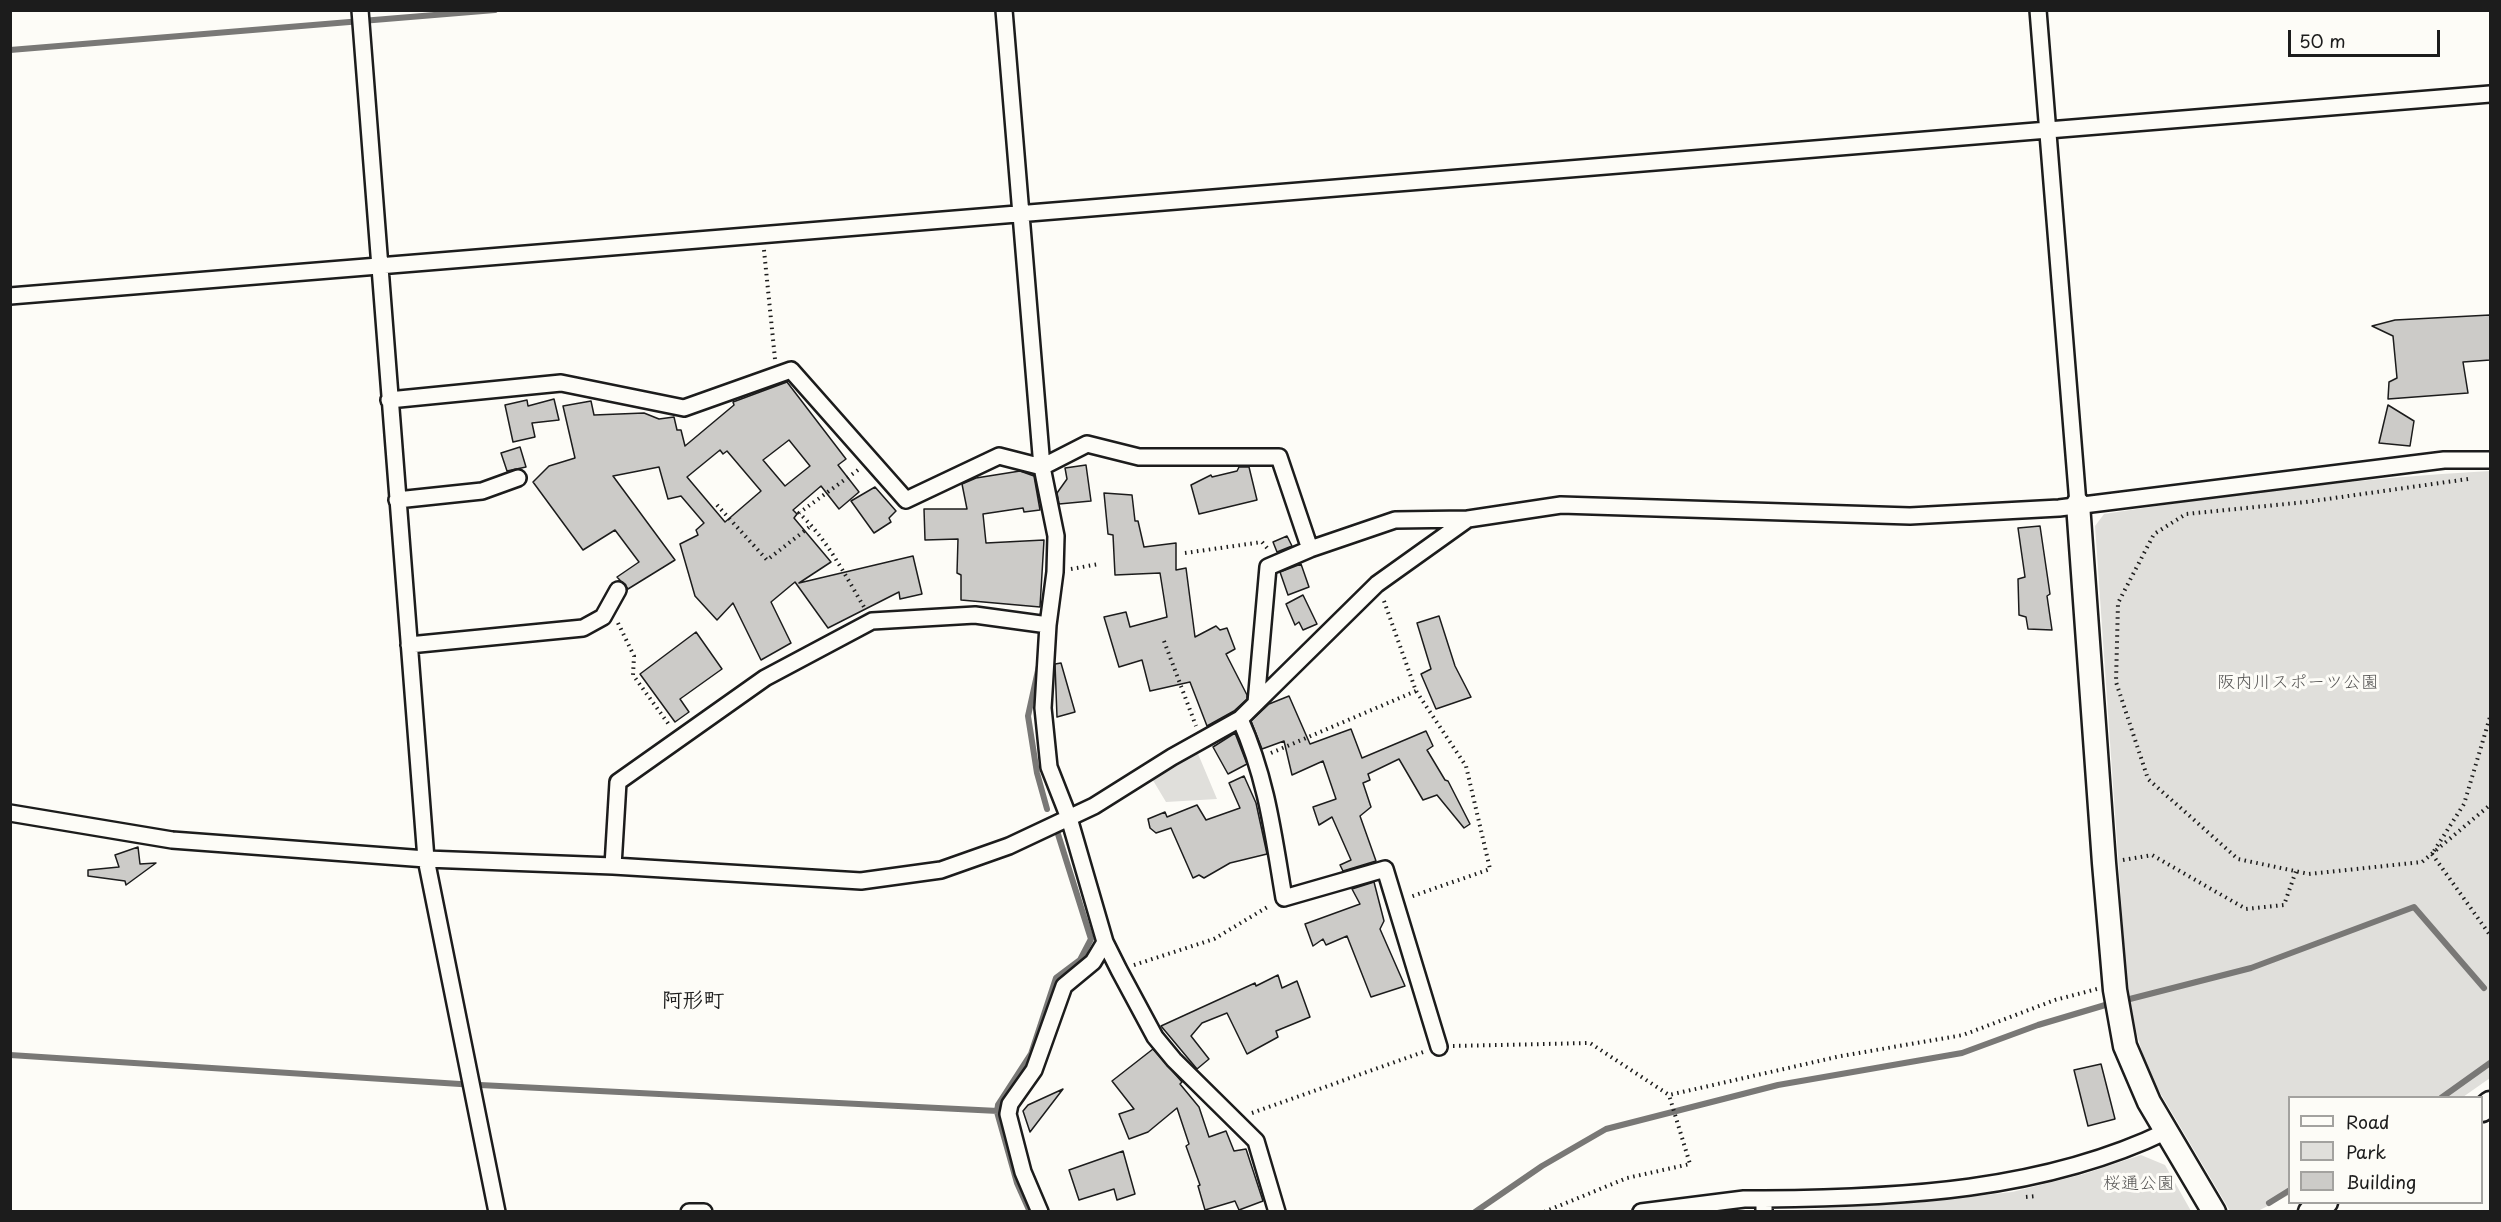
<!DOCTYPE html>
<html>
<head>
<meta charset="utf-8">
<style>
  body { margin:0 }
  #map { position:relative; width:2501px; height:1222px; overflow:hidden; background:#fdfcf7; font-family:"Playpen Sans",sans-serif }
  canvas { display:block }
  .frame { position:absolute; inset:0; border:12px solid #1c1c1c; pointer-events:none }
  .legend { position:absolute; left:2288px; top:1096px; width:195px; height:108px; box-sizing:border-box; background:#fdfcf7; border:2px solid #a3a29f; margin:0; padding:8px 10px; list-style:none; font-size:18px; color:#1c1c1c }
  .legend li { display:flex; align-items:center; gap:12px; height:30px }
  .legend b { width:30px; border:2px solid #a3a29f }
  .scale { position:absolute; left:2288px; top:30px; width:152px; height:27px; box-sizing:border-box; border:3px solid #1c1c1c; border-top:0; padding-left:8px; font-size:18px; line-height:21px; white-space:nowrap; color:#1c1c1c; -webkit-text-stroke:4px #fdfcf7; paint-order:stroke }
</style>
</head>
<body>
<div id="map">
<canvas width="2501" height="1222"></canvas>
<div class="frame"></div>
<ul class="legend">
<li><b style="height:8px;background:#fdfcf7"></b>Road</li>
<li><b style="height:16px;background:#e0dfdb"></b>Park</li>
<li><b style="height:16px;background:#cccbc8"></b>Building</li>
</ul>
<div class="scale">50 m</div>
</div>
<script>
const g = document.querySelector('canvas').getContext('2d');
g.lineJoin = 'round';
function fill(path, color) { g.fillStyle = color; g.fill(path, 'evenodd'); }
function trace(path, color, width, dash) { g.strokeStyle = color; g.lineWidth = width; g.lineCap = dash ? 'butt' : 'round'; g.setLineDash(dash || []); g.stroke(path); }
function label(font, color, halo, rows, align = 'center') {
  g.font = font + ' "Playpen Sans","Klee One",sans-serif'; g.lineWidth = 6; g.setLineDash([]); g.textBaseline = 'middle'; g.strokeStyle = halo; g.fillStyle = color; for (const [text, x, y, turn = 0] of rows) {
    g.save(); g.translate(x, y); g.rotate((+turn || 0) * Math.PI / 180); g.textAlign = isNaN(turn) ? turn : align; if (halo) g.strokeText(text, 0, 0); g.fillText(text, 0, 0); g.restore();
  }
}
fill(new Path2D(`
  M2490 471V1078L2463 1097 2290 1098 2289 1195 2258 1211H2230L2149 1074 2137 1035 2127 986 2095 526 2104 514C2232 494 2361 478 2490 471Z
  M1196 749 1217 799 1166 802 1151 777Z
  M2141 1155 2165 1165 2191 1211H1781L1924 1202 2012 1192 2084 1174Z`), '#e0dfdb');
trace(new Path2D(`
  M10 50 495 10
  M1039 666 1028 716 1037 773 1047 809
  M2122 1001 2251 968 2414 907 2484 988
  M10 1055 460 1084 998 1111
  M2441 1098 2490 1063
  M2269 1203 2290 1190
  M1030 1212 1017 1183 997 1112 998 1105 1031 1054 1056 978 1080 960 1091 939 1057 831
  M1475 1212 1542 1166 1606 1129 1778 1085 1962 1053 2038 1025 2112 1003`), '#797876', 6);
const building = new Path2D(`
  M2490 315V360L2463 362 2468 393 2388 399 2389 382 2397 378 2393 336 2372 326 2395 320Z
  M787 382 846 459 838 465 859 492 839 509 821 486 793 510 797 514 794 518 831 562 799 583 913 556 922 594 900 599 899 592 828 628 795 582 771 602 791 643 761 660 733 603 717 620 695 596 680 544 698 535 696 530 704 523 681 496 668 499 659 467 613 476 675 560 628 589 617 577 639 562 615 530 583 550 533 482 549 466 575 458 563 406 591 401 594 415 644 413 659 419 674 417 677 430H681L685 446 734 405 733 402ZM789 440 810 466 785 486 763 460ZM720 450 723 454 727 451 761 491 725 522 687 477Z
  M554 399 559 420 532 423 535 437 513 442 505 405 527 400 528 406Z
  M2388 405 2414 421 2410 446 2379 443Z
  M520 447 526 467 507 471 501 453Z
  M1086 465 1091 501 1059 504 1057 493 1067 479 1065 468Z
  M1239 467H1249L1257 500 1199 514 1191 485 1211 475 1212 477 1237 471Z
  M1020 471 1034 476 1040 510 1024 512 1023 508 983 514 986 543 1044 540 1040 607 961 600V575L957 573 958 539 925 540 924 509H967L962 484 976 478Z
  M875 487 896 511 889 518 891 522 874 533 851 501Z
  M1104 493 1132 495 1135 521H1138L1144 547 1176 543V570L1186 568 1195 637 1216 626 1220 630 1227 628 1235 649 1226 654 1247 695V699L1234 711 1207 726 1190 682 1150 691 1142 660 1119 667 1104 617 1126 612 1130 627 1167 617 1160 573 1115 575 1113 535 1108 534Z
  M2040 526 2050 594 2047 596 2052 630 2028 629 2026 617 2019 615 2018 579 2025 577 2018 528Z
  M1287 536 1292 546 1277 552 1273 542Z
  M1301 564 1309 587 1288 595 1280 572Z
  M1303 595 1317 624 1303 630 1299 622 1295 625 1286 604Z
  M1439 616 1455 666 1471 697 1436 709 1421 674 1431 669 1417 623Z
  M696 632 722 669 680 699 689 712 675 722 640 674Z
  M1061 663 1075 712 1057 717 1055 664Z
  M1289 696 1310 744 1351 729 1362 758 1426 731 1433 746 1427 750 1445 780 1448 781 1470 824 1464 828 1437 795 1423 800 1399 759 1368 774 1370 780 1363 783 1371 807 1360 816 1376 861 1343 871 1340 865 1351 860 1332 817 1319 825 1313 807 1336 799 1323 761 1292 775 1284 741 1262 749 1251 721 1269 704Z
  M1235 733 1247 764 1228 774 1213 747Z
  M1244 776 1256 803 1267 854 1230 863 1204 878 1199 875 1193 878 1171 828 1156 833 1150 828 1148 819 1165 812 1167 817 1197 805 1206 820 1240 808 1229 783Z
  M138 847 140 864 156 863 126 885 125 881 88 876V870L119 867 115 855Z
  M1374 882 1384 921 1380 929 1405 986 1371 997 1347 936 1326 945 1323 939 1313 946 1305 924 1360 904 1352 889Z
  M1278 975 1282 988 1297 981 1310 1017 1276 1031 1278 1037 1247 1054 1227 1013 1202 1023 1191 1036 1209 1059 1197 1069 1161 1026 1255 983 1256 986Z
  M1153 1049 1182 1082 1180 1084 1199 1107 1209 1137 1226 1131 1234 1151 1246 1149 1263 1201 1239 1210 1235 1201 1205 1210 1198 1186 1200 1185 1186 1146 1189 1144 1177 1108 1148 1132 1129 1139 1119 1114 1134 1109 1112 1081Z
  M2101 1064 2115 1119 2088 1126 2074 1070Z
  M1063 1089 1030 1132 1023 1111 1028 1105Z
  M1123 1151 1135 1194 1117 1200 1114 1189 1079 1200 1069 1170Z`);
fill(building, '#cccbc8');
trace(building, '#1c1c1c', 1.5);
const street = new Path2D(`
  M360 10 426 859 497 1212
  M1004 10 1042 467 1056 536 1055 572 1048 625 1043 708 1049 767 1069 818 1105 942 1119 970 1155 1037 1174 1060 1256 1141 1277 1212
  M2038 10 2078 504
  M10 296 2490 94
  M389 400 561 383 684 408 791 370 906 500 999 456 1042 467 1087 444 1139 457H1279L1310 549 1395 520 1468 519
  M397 500 482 491 518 478
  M409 645 583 628 603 617 618 590
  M1256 703 1268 567 1310 549
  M1240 719C1267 780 1273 833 1284 898L1385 869 1439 1047
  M10 813 172 840 426 859 613 866 861 881 941 870 1009 846 1094 806 1172 757 1240 719 1377 584 1468 519 1561 505 1910 516 2059 508 2444 460H2490
  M613 866 618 782 765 678 872 621 975 615 1048 625
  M689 1212H704
  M1040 1212 1023 1172 1008 1114 1010 1104 1034 1070 1064 986 1093 962 1105 942
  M1641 1212 1744 1199H1764
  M1764 1212V1199C1899 1198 2043 1191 2167 1131`);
const secondary = new Path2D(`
  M2078 504 2104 863 2115 990 2125 1046 2149 1102 2214 1212
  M2482 1110 2490 1103
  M2310 1212 2326 1202`);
trace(street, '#1c1c1c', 20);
trace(secondary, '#1c1c1c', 27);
trace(new Path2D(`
  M764 250 775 359
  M858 470 799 513C827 539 845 575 864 607
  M2468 479 2306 502 2186 514 2154 534 2118 603 2116 682 2148 779 2238 859 2309 874 2422 862 2490 805
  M717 505 767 560 812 525
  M1185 553 1262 542 1268 549
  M1071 569 1099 564
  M1384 601 1416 691 1466 766 1490 869 1410 897
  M618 623 634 656 633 675 670 726
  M1164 641 1196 726
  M1271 753 1416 691
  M2434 851 2464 804 2490 717
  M2432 854 2490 935
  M2123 860 2152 855 2246 909 2284 905 2296 871
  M1134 965 1214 939 1269 906
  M1453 1046 1590 1043 1669 1095 1841 1056 1963 1035 2055 1000 2097 989
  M1252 1113 1423 1052
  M2026 1197 2036 1196
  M1544 1212 1627 1178 1690 1164 1669 1095`), '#1c1c1c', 4, [1.5, 4.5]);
trace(street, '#fdfcf7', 15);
trace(secondary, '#fdfcf7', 22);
label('18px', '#575655', '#fdfcf7', [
  ["阪内川スポーツ公園",2298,683],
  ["桜通公園",2139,1184]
]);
label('bold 21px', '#1c1c1c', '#fdfcf7', [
  ["阿形町",693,1001]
]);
</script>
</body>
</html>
